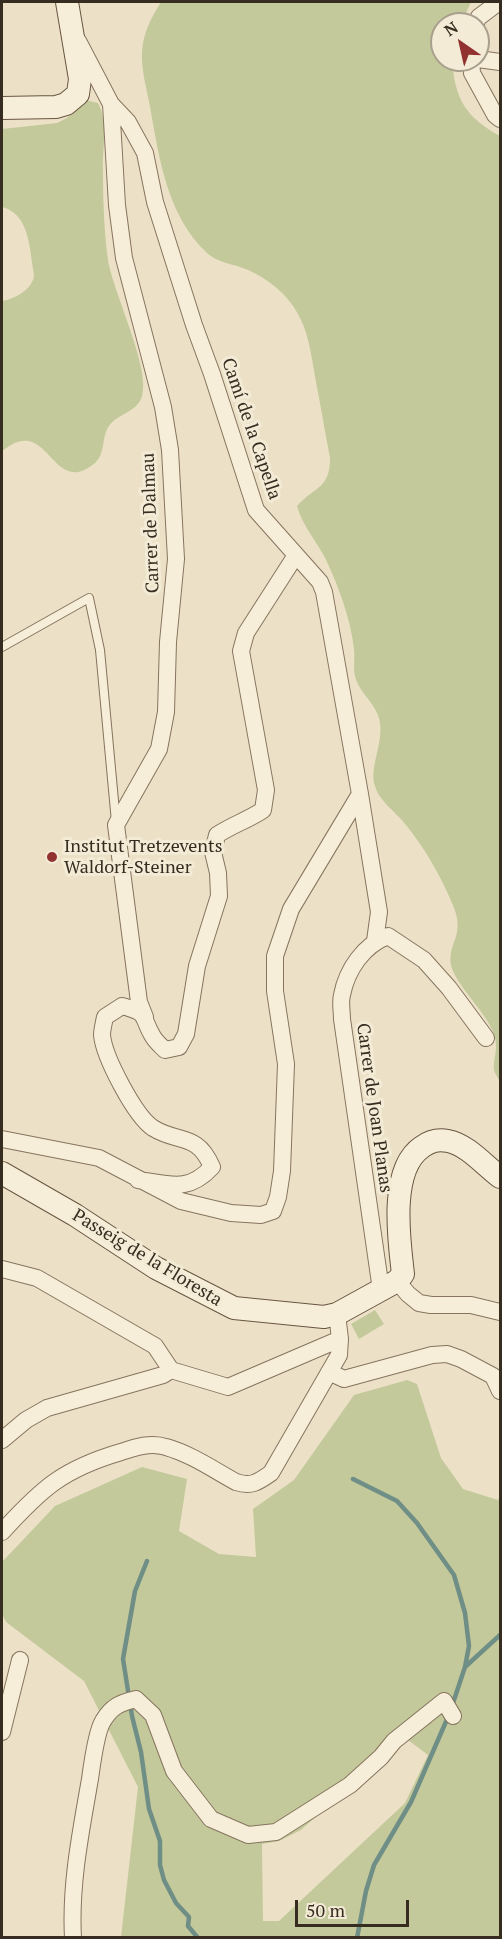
<!DOCTYPE html>
<html>
<head>
<meta charset="utf-8">
<style>
  body { margin:0 }
  #map { position:relative; width:502px; height:1939px; overflow:hidden; background:#ece1c7; font-family:"PT Serif",serif }
  canvas { display:block }
  .frame { position:absolute; inset:0; border:3px solid #372c20; pointer-events:none }
  .north { position:absolute; left:430px; top:12px; width:60px; height:60px; box-sizing:border-box; background:#f3ebd6; border:2px solid #a89f8d; border-radius:50%; rotate:326deg; font-size:16px; font-weight:700; line-height:24px; text-align:center; color:#372c20 }
  .north::after { content:''; display:block; margin:auto; width:21px; height:27px; background:#913231; clip-path:polygon(50% 0,100% 100%,50% 72%,0 100%) }
  .scale { position:absolute; left:295px; top:1900px; width:114px; height:27px; box-sizing:border-box; border:3px solid #372c20; border-top:0; padding-left:8px; font-size:18px; line-height:21px; white-space:nowrap; color:#372c20; -webkit-text-stroke:4px #f3ebd6; paint-order:stroke }
</style>
</head>
<body>
<div id="map">
<canvas width="502" height="1939"></canvas>
<div class="frame"></div>
<div class="north">N</div>
<div class="scale">50 m</div>
</div>
<script>
const g = document.querySelector('canvas').getContext('2d');
g.lineJoin = 'round';
function fill(path, color) { g.fillStyle = color; g.fill(path, 'evenodd'); }
function trace(path, color, width, dash) { g.strokeStyle = color; g.lineWidth = width; g.lineCap = dash ? 'butt' : 'round'; g.setLineDash(dash || []); g.stroke(path); }
function label(font, color, halo, rows, align = 'center') {
  g.font = font + ' "PT Serif",serif'; g.lineWidth = 6; g.setLineDash([]); g.textBaseline = 'middle'; g.strokeStyle = halo; g.fillStyle = color; for (const [text, x, y, turn = 0] of rows) {
    g.save(); g.translate(x, y); g.rotate((+turn || 0) * Math.PI / 180); g.textAlign = isNaN(turn) ? turn : align; if (halo) g.strokeText(text, 0, 0); g.fillText(text, 0, 0); g.restore();
  }
}
fill(new Path2D(`
  M161 2H471L461 24H442V60H452C455 100 466 117 500 136V1082C499 1079 495 1074 494 1070 493 1057 499 1050 494 1034 486 1012 455 984 451 965 447 944 465 936 454 908 442 878 426 850 406 825 397 813 379 801 375 786 368 767 387 738 378 715 372 700 358 691 355 676 353 667 355 658 354 649 351 621 339 587 327 562 318 542 303 528 297 506 315 486 330 489 330 458 325 433 321 407 316 382 312 361 310 339 301 320 290 295 266 276 240 267 228 263 217 262 207 253 167 216 159 157 150 107 147 89 141 71 142 52 143 33 151 18 161 2Z
  M85 100 98 103C109 124 102 147 103 170 103 199 104 231 108 260 113 292 151 369 142 396 137 413 118 413 109 426 101 437 106 453 95 463 58 494 51 437 22 441 14 442 8 447 2 451V301C14 299 32 290 34 276 34 272 32 266 32 262 29 240 26 213 2 207V129L57 123 67 118Z
  M375 1310 384 1324 359 1339 351 1324Z
  M407 1380 417 1384 441 1458 463 1489 498 1500 500 1495V1937H121L138 1787 84 1681 6 1622 2 1614V1562L55 1506 142 1467 187 1479 179 1531 219 1554 256 1557 253 1509 294 1480 354 1395ZM404 1737 428 1755 405 1803 279 1921H263L262 1844 279 1841 301 1830Z`), '#c3c99b');
trace(new Path2D(`
  M353 1479 397 1501 417 1523 454 1575 465 1613 469 1646 465 1667 452 1706
  M147 1561 135 1591 123 1659 132 1716 141 1752 149 1809 160 1841V1865L164 1880 176 1903 189 1917 188 1926 198 1938
  M465 1667 500 1635
  M357 1938 366 1891 374 1865 411 1802 448 1717`), '#6f8e86', 4.5);
const lane = new Path2D(`
  M2 647 89 598 100 650 116 822`);
const street = new Path2D(`
  M475 24 479 17 499 2
  M78 41 111 104 117 205 124 258 163 407 170 450 176 559 168 642 166 712 159 749 116 825 139 1002 145 1017
  M478 59 500 62
  M471 60 472 73 495 115 500 119
  M111 104 128 122 145 153 155 202 194 325 212 374 256 510 320 582 324 592 360 794 379 912 375 941
  M2 1139 99 1158 181 1201 231 1213 261 1215 273 1211 278 1197 282 1171 286 1064 275 991V956L291 909 360 794
  M138 1180C170 1184 188 1193 212 1167 197 1132 179 1144 153 1128 135 1116 104 1057 102 1035 102 1030 104 1022 105 1017L122 1006C149 1013 141 1016 152 1035 155 1041 161 1046 165 1050L179 1047 186 1034 197 966 219 896 218 873 213 852 217 835C232 825 248 820 263 810L266 790 241 651 246 633 296 555
  M2 1269 37 1278 155 1346 171 1370 228 1387 340 1339
  M397 1281 408 1294 419 1303 431 1305H471L500 1312
  M381 1290 342 1019C342 1011 340 1002 342 995 347 969 364 945 388 936L424 960 449 988 486 1038
  M329 1372 344 1379 432 1355 447 1354 461 1359 493 1376 500 1391
  M2 1440 26 1420 47 1408 163 1375 171 1370
  M2 1532C42 1488 63 1469 121 1452 136 1447 151 1442 166 1447 191 1454 214 1470 236 1482 252 1487 258 1482 271 1473L339 1355 340 1339 337 1314
  M2 1732 20 1660
  M73 1938C70 1884 81 1831 90 1779 92 1765 96 1732 103 1721 112 1706 120 1703 136 1699L153 1715 174 1771 211 1819 248 1835 276 1832 350 1785 381 1757 394 1741 444 1701 453 1716`);
const secondary = new Path2D(`
  M2 108 56 107 66 104 78 94 80 79 67 2
  M2 1173 75 1215 156 1268 234 1308 324 1317 337 1314 397 1281 403 1274C399 1240 389 1169 422 1147 430 1141 437 1139 448 1141 468 1145 484 1165 500 1177`);
trace(lane, '#86745e', 10);
trace(street, '#86745e', 18);
trace(secondary, '#685541', 24);
trace(lane, '#f7eeda', 8);
trace(street, '#f7eeda', 16);
trace(secondary, '#f7eeda', 22);
for (const [x, y, r, color] of [
  [52,857,6,"#913231"]
]) { const dot = new Path2D(); dot.arc(x, y, r, 0, 2 * Math.PI); g.fillStyle = color; g.fill(dot); trace(dot, '#f3ebd6', 2); }
label('18px', '#372c20', '#f3ebd6', [
  ["Camí de la Capella",251,429,71],
  ["Carrer de Dalmau",151,523,-92],
  ["Carrer de Joan Planas",374,1108,82],
  ["Passeig de la Floresta",147,1258,31]
]);
label('18px', '#372c20', '#f3ebd6', [
  ["Institut Tretzevents",64,847],
  ["Waldorf-Steiner",64,868]
], 'left');
</script>
</body>
</html>
